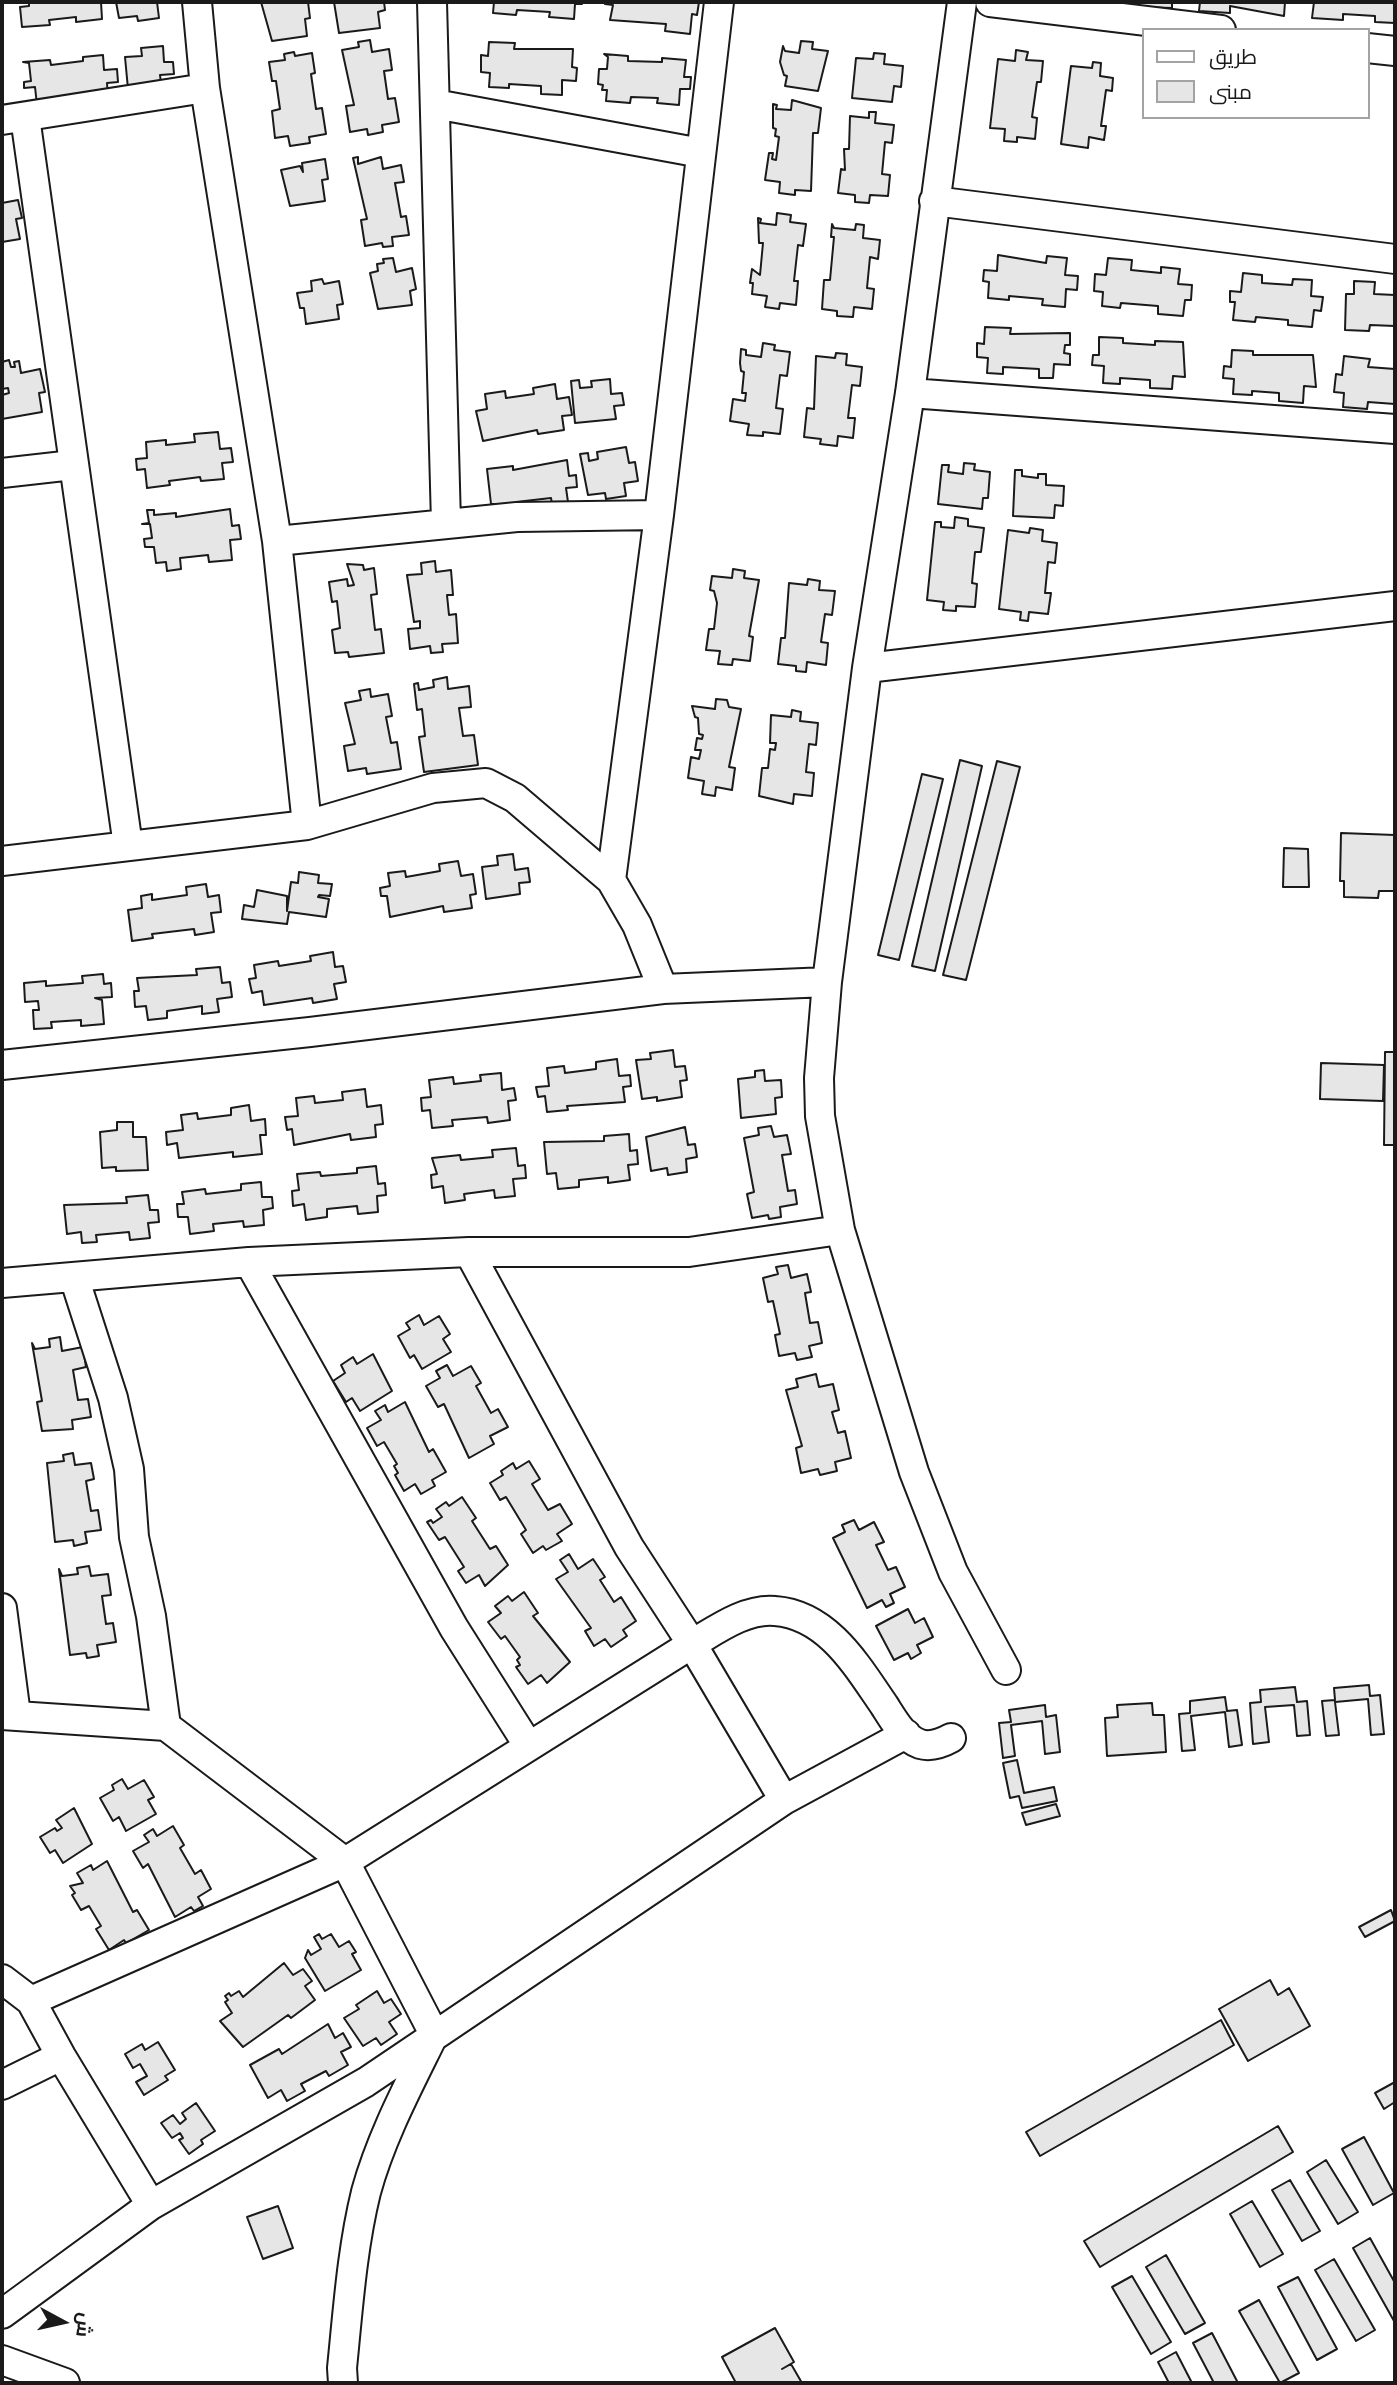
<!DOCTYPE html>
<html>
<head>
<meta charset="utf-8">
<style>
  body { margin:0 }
  #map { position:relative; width:1397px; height:2385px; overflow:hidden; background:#fff; font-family:"Roboto Serif",Cairo,serif }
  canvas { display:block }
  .frame { position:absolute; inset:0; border:4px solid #1a1a1a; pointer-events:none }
  .legend { position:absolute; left:1142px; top:28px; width:228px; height:91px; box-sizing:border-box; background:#fff; border:2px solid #a3a3a3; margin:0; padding:9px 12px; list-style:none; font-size:21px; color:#1a1a1a }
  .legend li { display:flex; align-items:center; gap:14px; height:35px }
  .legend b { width:35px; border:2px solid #a3a3a3 }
  .north { position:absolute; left:28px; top:2287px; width:70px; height:70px; -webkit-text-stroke:5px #fff; paint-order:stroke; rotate:98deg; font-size:19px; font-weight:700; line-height:28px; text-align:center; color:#1a1a1a }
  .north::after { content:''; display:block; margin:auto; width:24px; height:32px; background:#1a1a1a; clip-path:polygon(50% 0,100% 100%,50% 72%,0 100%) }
</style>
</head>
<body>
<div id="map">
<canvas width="1397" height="2385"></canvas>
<div class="frame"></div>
<ul class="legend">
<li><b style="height:9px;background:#fff"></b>طريق</li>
<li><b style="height:19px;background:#e6e6e6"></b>مبنى</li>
</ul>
<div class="north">ش</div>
</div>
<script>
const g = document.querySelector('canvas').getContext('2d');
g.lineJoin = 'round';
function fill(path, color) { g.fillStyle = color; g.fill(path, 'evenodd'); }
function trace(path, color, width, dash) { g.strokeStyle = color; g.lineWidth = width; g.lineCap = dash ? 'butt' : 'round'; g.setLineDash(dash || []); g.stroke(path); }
const building = new Path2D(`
  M29 2H101L102 19 76 22V17L49 20 50 25 22 27 20 7 29 6Z
  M116 2H157L159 18 138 21 137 16 119 18Z
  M261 2H308L310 18 305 19 307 36 272 41Z
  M334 2H384L385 10 378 12 380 28 339 33Z
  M494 2H582V4H575L574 19 549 17 550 12 517 10 516 15 493 13Z
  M606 2H699L697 15 692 14 690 34 665 31 666 24 610 20 613 5 605 4Z
  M1139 2H1172V8L1139 7Z
  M1200 2H1285L1284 16 1230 6V13L1199 11Z
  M1314 2H1395V23L1375 22V16L1343 14V20L1312 18Z
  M370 40 372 52 389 49 392 70 384 71 388 99 395 98 399 122 382 125 383 132 368 135 367 129 350 132 346 106 354 105 342 50 359 47 358 42Z
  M801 41 813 42 812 49 828 51 818 91 785 86 787 76 784 75 780 62 783 46 785 51 799 53Z
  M489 42 515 43 514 49H573L572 67 577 68 576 81 562 80V95L541 94V86L509 84V88L489 87 490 73 481 72V55L488 56Z
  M163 46 164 62H173L174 74 160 75 162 91 128 89 125 57 142 56 141 48Z
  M1016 50 1028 52 1026 60 1043 61 1041 82H1037L1032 117 1037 118 1035 139 1017 137V142L1004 141 1005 129 990 128 998 59 1015 61Z
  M294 52 295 56 312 53 315 73 311 74 316 109 322 108 326 134 309 137 310 143 290 146 288 136 275 138 272 111 280 109 276 81H272L269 62 285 60 284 54Z
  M874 53 885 54 884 64 903 66 901 87 894 86 892 102 852 98 856 58 873 59Z
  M604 54 628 56V61L662 62V58L686 60 684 77H691L690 89H680L679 105 657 103 658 98 631 97 630 103 606 101 607 90H602L603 85 598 84 599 69H607L608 57Z
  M103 55 104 70 117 69 118 82 107 83 108 98 87 94 54 98 55 103 37 105 35 87 24 88V82L31 81 29 63 23 62 50 60 51 65 83 61V57Z
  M1093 62 1101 63 1100 76 1113 78 1112 91 1106 90 1101 126H1106L1104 140 1089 137 1088 148 1061 144 1071 66 1092 68Z
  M792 100 821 108 818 133H813L811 191 795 190V195L779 193 780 182 765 180 769 153H773L772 159 776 160 779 137 775 136 776 129 773 128V104L777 105 776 109 791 110Z
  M869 112H876L875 123 894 125 892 143 885 142 882 174 890 175 888 196 870 195 869 203 855 202V195L838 193 841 169 845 170 844 149H849L850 116 869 118Z
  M358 157V164L381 157 383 169 401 165 404 182 395 183 401 217 406 216 409 235 392 237 393 246 383 247 382 243 365 246 361 220 367 219 353 158Z
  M325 159 328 179 322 180 325 201 290 206 281 170 300 166 303 172 302 163Z
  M18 200 22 218 16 219 20 239 2 242V203Z
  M777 213 791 215 790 222 806 224 803 246 798 245 794 281H798L796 305 780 303 779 309 765 307 767 296 752 294 753 283H750L752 269 760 275 763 243H759L758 218 761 219 760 223 776 225Z
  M832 224 834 228 855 230 856 224 864 225 863 238 880 240 878 259 870 257 867 288 874 289 872 309 854 307 853 317 837 316V311L822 309 824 280H830L834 237H831Z
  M998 255 1046 263 1047 256 1067 258 1065 275 1078 276 1077 290 1066 289 1065 307 1042 305 1043 299 1009 296V300L988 298 989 282 983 281 984 270 997 271Z
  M393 258 396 272 412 268 416 289 410 291 412 305 378 309 370 273 378 271 377 264 384 263 383 259Z
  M1108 258 1132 260 1131 270 1161 273V267L1180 269 1178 284 1192 285 1191 300H1185L1183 316 1158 314V306L1121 303 1120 308 1102 306 1103 292 1094 291 1095 274 1106 275Z
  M1243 273 1262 275V283L1292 285 1293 279 1312 280 1311 296 1323 297 1321 311 1314 310 1312 327 1288 325V320L1256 317 1255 322 1233 320 1235 302H1230V291L1241 292Z
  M322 279 324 284 339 281 343 304 337 305 339 319 306 324 304 308H300L297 293 312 291 311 281Z
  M1354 281 1375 282 1374 294 1395 295V326L1370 325 1369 331 1345 330 1346 294H1354Z
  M985 327 1011 328 1010 334 1070 333V345H1065L1064 353 1070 354V365L1054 364 1053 378H1039V369L1003 367V374L987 373 988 358 977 357V343L984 344Z
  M1099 337 1123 338V343L1155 345V341L1183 342 1185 377 1173 376 1172 389 1150 388V380L1120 378V384L1103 383 1104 366 1092 365 1093 355H1099Z
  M763 343 775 345 774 350 790 352 787 376 780 375 776 408 783 409 780 434 763 432V436L747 435 749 424 730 421 733 399 745 401 746 393H742L744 372 741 371 740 363 741 349 746 350V355L761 357Z
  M1232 350 1253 351V355H1313L1316 387 1304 386 1303 403 1279 401V393L1252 391V395L1233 394 1234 379 1223 378 1224 366 1231 367Z
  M836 353 847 354 846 365 862 367 860 386 852 385 848 418H855L853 438 838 436 837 446 820 444 821 439 804 437 807 408 814 409 816 356 835 358Z
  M1344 356 1370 359 1368 367 1395 369V404L1368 402 1367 409 1343 407 1344 393 1334 392 1336 374 1342 375Z
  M9 360 11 367H15L14 362 19 361 21 373 40 369 45 392 39 393 42 412 2 419V395L9 393 8 388 2 389V362Z
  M610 379 611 394 622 393 624 405 614 406 616 419 575 423 571 381 579 380 580 388 592 387 591 381Z
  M555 384 557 399 569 397 572 415 562 416 564 430 538 434 537 430 483 441 476 411 487 409 485 394 505 391 506 398 534 394 533 388Z
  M218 432 220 449 231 448 233 462 222 463 224 479 201 481 200 477 169 481 170 485 147 488 145 469 137 470 136 459 147 458 146 442 166 440V445L195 442 194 434Z
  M626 447 629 463 635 462 638 481 624 483 626 496 606 499 605 493 588 495 580 454 588 453 589 461 598 459 597 452Z
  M567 460 569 476 576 475 577 487 566 488 568 502 552 504 551 498 516 502 517 511 496 513 495 504H491L487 469 513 466V470Z
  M964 463 975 464 974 470 990 472 988 498H983L982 509 938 504 942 465H949L948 472 963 474Z
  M1015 470H1022V476L1038 478V474H1046V485L1064 486 1063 506 1055 505 1054 518 1013 516Z
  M230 509 232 526 239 525 241 539 230 540 232 560 209 562 208 555 180 558 181 569 167 571 166 562 156 563 154 547H145L144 539 152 538 150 524H142L149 523 147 510H154V515L176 513V517Z
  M955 517 968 519V526L984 528 981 552H975L972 583 977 584 975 607 956 606V611L943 610 944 602 927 600 935 522H941V527L954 528Z
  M1030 528 1043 530 1042 541 1057 543 1055 563 1048 562 1045 593H1051L1048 614 1029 612 1028 621 1020 620 1021 612 999 609 1008 530 1029 533Z
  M435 561 436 572 451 570 453 595H447L449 615 456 614 458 643 442 644 443 652 431 653 430 646 410 649 408 629 420 628V621L414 622 407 575 422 574 421 563Z
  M347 564 363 565 364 570 374 568 377 594 371 595 375 630 381 629 384 653 349 657 348 652 335 653 332 630 340 628 337 601 332 602 329 582 347 579 348 586 354 585Z
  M733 569 745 571 744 578 759 580 749 636 753 637 750 661 733 659 732 665 718 664 720 651 706 650 709 629H714L717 603 714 591 710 590 712 576 732 578Z
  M808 579 820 581 819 590 835 591 832 615 825 614 821 642 828 643 826 665 807 662 806 672 796 671V666L778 664 781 638H785L789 583 807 585Z
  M447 677 448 689 469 686 471 707 459 708 463 736 474 735 478 765 424 772 419 737 425 736 422 709 417 710 414 684 418 683 419 690 434 687 433 680Z
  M370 689 371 697 388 694 392 716 386 717 391 743 397 742 401 769 367 774 366 768 348 771 344 746 355 744 345 703 361 700 359 691Z
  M716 699 727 700 729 707 741 709 729 767 735 768 732 790 716 787 715 796 702 794 704 781 688 778 691 757 699 759 701 750H695L697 738 702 739 703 735 699 734 698 718 695 717 692 706 715 709Z
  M792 710 801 712 800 721 818 723 816 745 809 744 806 772 814 773 812 796 794 794 793 804 759 796 762 768H768L770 749 775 750 776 743H770L771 715 791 717Z
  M960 760 982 766 935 971 912 966Z
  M997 761 1020 767 966 980 943 975Z
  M922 774 943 779 899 960 878 955Z
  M1341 833 1395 835V891H1379L1378 898 1344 897V881H1340Z
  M1284 848 1308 849 1309 887H1283Z
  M513 854 515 870 528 868 530 882 519 883 520 894 486 899 482 867 498 865 497 856Z
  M458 861 461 876 473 874 476 894 470 895 472 908 444 912 443 906 390 917 387 896H381L380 888 390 886 388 873 405 871 406 877 440 871 439 864Z
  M299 872 319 875 318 883 332 884 330 896 319 895 318 897 329 899 326 917 289 912 287 924 242 919 244 905 254 907 257 890 287 896V911L291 882 298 883Z
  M206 884 208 897 219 895 221 912 211 913 214 932 195 935 194 929 152 934 153 938 132 941 128 910 142 908 141 896 152 894V900L187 895 186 887Z
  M333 952 335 967 343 966 346 982 334 984 337 999 313 1003 312 998 264 1005 262 991 252 993 249 979 256 978 254 965 278 961 279 966 311 961 310 956Z
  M220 967 222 983 230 982 232 997 217 999 219 1012 202 1014V1006L167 1011V1018L148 1020 146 1006 135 1007 134 991H139L137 978 197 975 196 969Z
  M103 974 104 984 111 983 112 997 95 998 102 1000 104 1024 81 1026V1020L51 1022 52 1028 34 1029 33 1010H39L38 1001 25 1002 24 983 46 981V986L83 983 82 976Z
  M673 1050 675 1067 685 1066 687 1080 680 1081 682 1097 657 1101V1097L642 1099 636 1060 651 1059 650 1053Z
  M1385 1052H1395V1145H1384Z
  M617 1059 619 1076 630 1075 631 1086 623 1087 625 1102 567 1106 568 1110 547 1112 545 1096 538 1097 536 1087 549 1086 547 1068 564 1066 565 1073 596 1069V1062Z
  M1321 1063 1384 1065 1383 1101 1320 1099Z
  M764 1070 765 1081 781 1080 782 1097 775 1098 776 1114 741 1118 738 1079 755 1077V1071Z
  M501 1073 502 1090 514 1088 516 1100 508 1101 510 1120 488 1123 487 1117 452 1120 453 1126 432 1128 430 1110 422 1111 421 1098 431 1097 429 1080 453 1077 454 1084 481 1081 480 1075Z
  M365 1089 367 1107 381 1105 383 1124 375 1125 376 1137 351 1140 350 1134 294 1145 292 1129 287 1130 285 1117 298 1116 296 1098 314 1096 315 1103 343 1100 342 1092Z
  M249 1105 251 1121 265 1119 266 1135H260L262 1154 233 1157V1152L179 1158 177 1143 167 1145 166 1132 183 1130 181 1115 197 1113 198 1119 231 1115V1108Z
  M117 1122H133V1137H146L148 1170 116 1171V1167L102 1168 100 1132 117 1130Z
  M771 1126 774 1137 787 1135 791 1154 782 1155 788 1191 795 1190 797 1204 780 1207 781 1217 769 1219 768 1215 752 1218 747 1194 754 1192 744 1138 759 1135 758 1128Z
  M685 1127 688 1145 695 1144 697 1157 686 1159 687 1172 668 1175 667 1168 651 1171 646 1137Z
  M629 1134 630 1151 637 1150 638 1164 628 1165 630 1180 608 1183V1177L579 1180V1187L558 1189 556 1173 547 1174 544 1142 604 1141V1136Z
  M516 1148 518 1166 525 1165 526 1178 513 1179 515 1196 495 1198 494 1190 464 1194 465 1200 445 1203 443 1186 432 1188 431 1175 437 1174 432 1158 460 1155 461 1160 493 1157 492 1150Z
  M376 1166 378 1184 385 1183 386 1195 377 1196 378 1212 358 1214 357 1206 327 1209V1217L306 1220 304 1204 293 1206 292 1191 299 1190 297 1174 320 1172 321 1176 357 1173V1168Z
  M261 1182 262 1197H272L273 1208 263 1210 264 1225 244 1227 243 1221 213 1224 214 1231 190 1234 188 1217H178L177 1204H184L182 1192 205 1189 206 1194 241 1190V1184Z
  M148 1195 150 1210H158L159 1222 148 1223 150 1238 130 1240 129 1232 96 1235 97 1242 82 1243 81 1232 67 1234 64 1205 127 1203 126 1197Z
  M788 1265 791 1278 807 1274 811 1292 805 1293 810 1323 818 1322 822 1343 809 1346 812 1357 797 1360 795 1353 779 1356 775 1335 780 1334 773 1301 768 1302 763 1278 778 1274 776 1267Z
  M419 1315 424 1325 439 1316 450 1334 443 1339 451 1352 422 1369 414 1355 410 1358 398 1336 410 1329 406 1323Z
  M60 1337 62 1351 83 1347 86 1367 73 1370 78 1400 88 1399 91 1417 72 1420 73 1429 42 1431 37 1402 42 1401 32 1343 35 1349 50 1347 49 1339Z
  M373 1354 392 1391 360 1411 352 1398 346 1402 333 1381 345 1373 341 1365 353 1357 357 1364Z
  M447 1365 453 1376 471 1366 481 1383 476 1386 491 1413 498 1409 508 1427 490 1436 494 1444 469 1458 444 1404 438 1407 426 1386 440 1378 436 1371Z
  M816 1374 819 1387 833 1384 839 1410 832 1412 838 1433 845 1431 851 1458 835 1462 837 1471 820 1475 818 1469 801 1473 796 1448 802 1446 786 1390 798 1387 796 1379Z
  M405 1402 429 1452 433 1449 446 1472 432 1480 435 1486 421 1494 415 1484 404 1491 395 1475 398 1473 394 1466 397 1464 384 1442 377 1446 367 1428 381 1420 375 1411 385 1405 388 1412Z
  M73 1453 75 1465 91 1463 94 1479 86 1481 91 1511 98 1510 101 1530 85 1532 87 1543 74 1546 73 1540 55 1542 47 1463 64 1461 63 1455Z
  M529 1461 540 1479 532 1484 548 1510 560 1504 572 1524 557 1534 562 1541 546 1550 543 1546 533 1553 521 1534 526 1530 506 1497 500 1500 490 1483 503 1475 501 1471 513 1463 516 1469Z
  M462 1497 476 1518 472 1521 490 1549 496 1546 508 1565 485 1586 479 1575 466 1583 458 1571 464 1567 445 1537 439 1540 427 1522 431 1520 433 1523 442 1517 436 1509 446 1502 449 1506Z
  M854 1520 859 1530 874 1522 884 1542 876 1545 888 1570 896 1567 905 1587 890 1594 894 1603 886 1607 882 1600 867 1608 833 1538 845 1532 842 1525Z
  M569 1554 578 1569 593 1559 605 1577 600 1580 614 1602 621 1597 636 1621 623 1630 627 1636 611 1647 605 1639 594 1646 585 1631 591 1628 556 1579 568 1572 560 1560Z
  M89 1566 91 1576 108 1574 111 1595 102 1596 106 1624 113 1623 116 1642 97 1645 99 1656 87 1658 86 1653 70 1655 59 1569 62 1576 78 1574 77 1568Z
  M524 1592 538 1613 533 1616 570 1662 547 1683 541 1675 528 1684 516 1667 520 1665 517 1660 520 1657 505 1636 501 1639 488 1622 501 1613 495 1606 508 1596 512 1601Z
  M908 1609 915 1623 924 1618 933 1637 917 1645 921 1653 911 1659 908 1653 894 1660 876 1626Z
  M1369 1685 1370 1696 1380 1695 1384 1734 1371 1735 1368 1699 1335 1702 1339 1735 1326 1736 1322 1701 1335 1700 1334 1688Z
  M1295 1687 1297 1702 1307 1701 1310 1735 1297 1736 1294 1705 1265 1707 1269 1742 1253 1744 1250 1703 1261 1702 1260 1690Z
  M1225 1697 1227 1711 1237 1710 1242 1745 1229 1747 1225 1712 1191 1716 1195 1750 1182 1751 1179 1714 1190 1713V1701Z
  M1152 1703 1153 1715H1164L1166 1752 1107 1756 1105 1718 1118 1717 1117 1705Z
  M1045 1705 1046 1717 1056 1715 1060 1752 1045 1754 1042 1721 1011 1725 1015 1756 1003 1758 999 1723 1011 1722 1009 1710Z
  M1017 1760 1024 1793 1054 1787 1057 1801 1022 1808 1019 1796 1010 1798 1003 1763Z
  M122 1779 128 1789 144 1780 154 1797 148 1800 156 1814 126 1831 119 1817 113 1821 100 1798 114 1790 112 1785Z
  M1056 1804 1060 1816 1026 1825 1022 1813Z
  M74 1808 92 1844 63 1863 55 1850 50 1853 40 1837 55 1828 57 1831 62 1828 56 1820Z
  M173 1826 184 1845 180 1848 195 1874 201 1870 211 1889 198 1897 203 1906 194 1911 191 1907 175 1917 148 1864 143 1868 133 1851 149 1842 144 1835 153 1829 157 1836Z
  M107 1861 133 1912 137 1910 149 1930 130 1941 132 1945 129 1947 124 1940 109 1950 96 1929 101 1926 89 1906 81 1910 72 1895 75 1893 70 1886 83 1883 77 1873 91 1865 93 1870Z
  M1391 1910 1395 1921 1365 1937 1359 1927Z
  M319 1934 322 1939 331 1934 339 1947 349 1941 356 1952 352 1954 361 1970 325 1991 305 1958 308 1950 311 1955 321 1949 314 1937Z
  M284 1963 293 1975 303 1969 312 1981 305 1986 315 2000 291 2018 288 2015 243 2047 220 2021 232 2013 225 2002 228 2000 225 1996 229 1993 231 1996 239 1991 243 1997Z
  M1270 1980 1278 1995 1289 1988 1310 2026 1248 2061 1219 2009Z
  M377 1991 384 2003 391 1999 401 2014 389 2022 397 2034 381 2045 376 2038 363 2046 344 2018 359 2009 356 2005Z
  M1221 2020 1234 2045 1040 2156 1026 2132Z
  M328 2024 335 2038 343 2033 351 2047 341 2052 348 2065 329 2076 326 2071 301 2084 305 2091 287 2101 281 2090 268 2098 250 2065 279 2049 282 2054Z
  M158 2042 175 2070 165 2076 168 2080 144 2095 136 2082 147 2076 140 2064 133 2068 125 2054 142 2044 145 2050Z
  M1395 2082V2102L1384 2109 1375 2093Z
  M196 2103 215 2131 201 2140 203 2144 189 2154 179 2140 183 2138 180 2133 172 2138 161 2123 173 2115 180 2124 186 2119 182 2113Z
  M1278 2126 1293 2152 1100 2267 1084 2241Z
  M1364 2137 1394 2193 1373 2205 1342 2149Z
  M1326 2160 1358 2212 1338 2224 1307 2172Z
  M1290 2180 1320 2231 1302 2241 1272 2190Z
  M1252 2201 1283 2254 1260 2267 1230 2214Z
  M278 2206 293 2248 263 2259 247 2217Z
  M1370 2238 1395 2283 1394 2321 1353 2248Z
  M1166 2255 1205 2323 1185 2334 1146 2267Z
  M1334 2259 1375 2330 1356 2341 1315 2270Z
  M1132 2276 1171 2342 1151 2354 1112 2287Z
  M1298 2277 1337 2349 1317 2360 1278 2287Z
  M1259 2300 1299 2373 1280 2383 1239 2311Z
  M775 2328 794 2362 782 2369 791 2364 802 2383H736L722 2357Z
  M1212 2333 1238 2383H1214L1193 2343Z
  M1176 2352 1192 2383H1169L1158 2362Z`);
fill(building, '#e6e6e6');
trace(building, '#1a1a1a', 2);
const minor = new Path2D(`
  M197 2 205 88 277 541 307 825
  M432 2 446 523
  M962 2 910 393 867 668 827 982 819 1078 820 1116 840 1230 914 1472 953 1572 1006 1670
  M990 2 1221 30
  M1367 48 1395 51
  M435 104 701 153
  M25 117 128 846
  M2 120 205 88
  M934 201 1395 259
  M910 393 1395 429
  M2 473 73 465
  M277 541 517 517 659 515
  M867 668 1395 606
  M2 861 307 825 433 788 486 783 515 798 611 880 637 925 663 989
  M611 880 659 515 719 2
  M2 1065 310 1032 663 989 827 982
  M469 1252 629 1547 692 1644 784 1800
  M249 1262 454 1628 528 1745
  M74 1277 113 1398 129 1469 134 1537 151 1616 166 1726
  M2 1283 249 1262 469 1252H689L840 1230
  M2 1608 16 1715
  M2 1715 166 1726 345 1862 434 2034C409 2085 381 2137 366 2192 352 2249 348 2309 342 2368L343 2383
  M2 1979 31 2001
  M2 2085 61 2056
  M151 2205 61 2056 31 2001 345 1862 692 1644C716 1630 746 1608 775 1611 828 1615 857 1666 884 1705 893 1719 903 1738 920 1744 930 1747 942 1743 951 1738
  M2 2314 151 2205 366 2082 784 1800 906 1734
  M2 2360 65 2383`);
trace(minor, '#1a1a1a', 32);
trace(minor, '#fff', 28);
</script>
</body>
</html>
